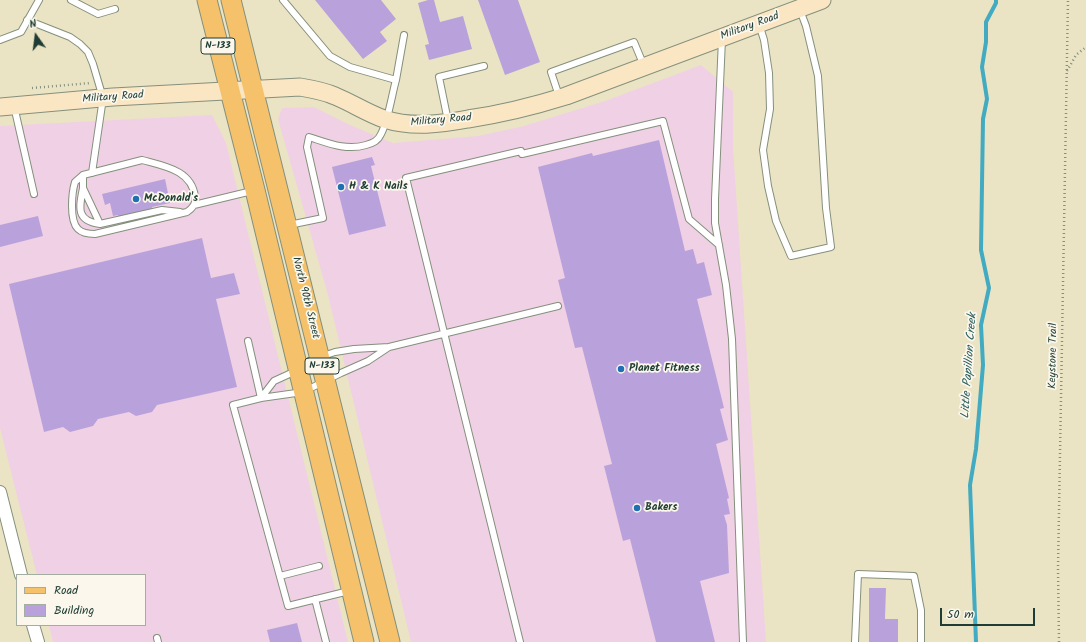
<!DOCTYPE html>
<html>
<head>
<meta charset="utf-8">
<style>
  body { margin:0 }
  #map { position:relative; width:1086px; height:642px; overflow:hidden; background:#eae4c4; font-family:Kalam,sans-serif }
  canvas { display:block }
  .legend { position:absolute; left:16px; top:574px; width:130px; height:52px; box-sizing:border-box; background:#fbf7ec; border:1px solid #a3ada2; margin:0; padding:5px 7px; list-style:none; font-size:12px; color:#1f3d34 }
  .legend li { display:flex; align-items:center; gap:8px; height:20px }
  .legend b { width:20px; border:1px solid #a3ada2 }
  .north { position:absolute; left:16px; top:16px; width:40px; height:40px; -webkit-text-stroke:3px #fbf7ec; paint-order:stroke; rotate:346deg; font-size:11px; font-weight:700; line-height:16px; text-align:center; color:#1f3d34 }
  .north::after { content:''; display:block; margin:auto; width:14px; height:18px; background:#1f3d34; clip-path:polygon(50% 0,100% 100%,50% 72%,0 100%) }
  .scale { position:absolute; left:940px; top:608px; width:95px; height:18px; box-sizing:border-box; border:2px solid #1f3d34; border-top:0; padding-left:5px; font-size:12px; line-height:14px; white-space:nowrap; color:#1f3d34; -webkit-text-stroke:3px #fbf7ec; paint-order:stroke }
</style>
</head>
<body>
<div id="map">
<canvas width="1086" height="642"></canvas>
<ul class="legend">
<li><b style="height:5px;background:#f5c16b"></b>Road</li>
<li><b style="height:11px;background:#b9a2db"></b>Building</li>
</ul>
<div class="north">N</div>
<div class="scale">50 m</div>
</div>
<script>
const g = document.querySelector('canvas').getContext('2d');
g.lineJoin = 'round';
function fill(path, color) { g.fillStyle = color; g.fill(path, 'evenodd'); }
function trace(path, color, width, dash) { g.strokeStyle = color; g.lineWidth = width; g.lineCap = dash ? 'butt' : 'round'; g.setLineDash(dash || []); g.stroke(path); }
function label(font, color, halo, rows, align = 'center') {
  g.font = font + ' Kalam,sans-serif'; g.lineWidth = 3.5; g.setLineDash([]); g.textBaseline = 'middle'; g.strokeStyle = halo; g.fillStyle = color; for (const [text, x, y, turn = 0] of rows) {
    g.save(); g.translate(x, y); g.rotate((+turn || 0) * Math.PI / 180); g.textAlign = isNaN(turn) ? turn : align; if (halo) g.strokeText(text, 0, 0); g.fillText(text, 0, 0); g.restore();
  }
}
fill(new Path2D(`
  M701 65 733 92V148L766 642H411L328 295 278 119 282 108 314 107 350 125 393 143 478 136 524 126 605 101Z
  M212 115 226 143 348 642H53L49 625H145V575H37L0 428V126Z`), '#f0d0e4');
trace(new Path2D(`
  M976 642 970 485 976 449 983 365 981 325 989 288 981 250 983 119 987 99 982 67 986 42V22L996 3V0`), '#42abc1', 4);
fill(new Path2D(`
  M315 0H381L396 19 380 32 387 41 363 59Z
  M428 0H434L440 22 463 16 472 49 429 60 425 45 429 44 418 3Z
  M478 0H518L540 62 505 75Z
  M659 140 685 251 693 249 697 264 704 262 712 295 697 299 724 408 720 409 728 440 716 444 729 498 727 499 730 514 724 515 727 525 729 573 700 581 715 642H656L630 539 623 541 604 466 612 464 582 347 575 348 558 280 565 278 538 167 592 153 593 156Z
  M372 157 375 165 371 166 386 226 349 235 332 167Z
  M165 179 170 203 152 207 153 211 119 219 118 215 113 216 110 203 105 205 102 194Z
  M38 216 43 236 0 247V225Z
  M202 238 211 278 234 273 240 294 216 299 237 387 157 405 152 412 136 416 129 412 98 419 93 426 70 432 63 427 44 432 9 284Z
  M869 588H886L885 619H898V642H869Z
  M297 623 302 642H270L267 630Z`), '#b9a2db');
const lane = new Path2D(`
  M71 0 98 14 115 9
  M283 0 330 56 350 67 396 80C392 94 388 122 381 134 378 141 373 143 366 145 346 151 328 143 309 137L307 147 323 218 289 225
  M27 20 70 37 80 44 88 52 93 64 103 98 92 173
  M759 24 764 40 769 73 770 109 763 150 768 186 776 221 791 256 831 247 826 208 818 76 806 26 800 10
  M722 39 715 199V223L726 285 732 339 743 642
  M0 40 21 32 39 0
  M396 80 404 35
  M559 96 551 72 634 42 644 66
  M14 106 34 194
  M448 121 439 77 484 66
  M522 154 663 121 689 219 719 245
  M142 160C164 166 192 170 195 197 196 204 193 208 187 212L95 234C90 234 82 233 78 229 69 220 72 192 75 182L83 175Z
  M83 175V188L100 224 162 210 180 212
  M83 188C79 208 76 221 100 224
  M194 205 252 191
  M248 341 261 398
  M389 347 558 306
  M261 398 274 381 298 370 320 357 335 352 354 349 389 347 368 361 341 373 303 392 261 398 233 405 288 606 349 591
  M280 576 319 566
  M315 599 326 642
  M157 638 158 642
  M520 642 406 178 521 151
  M855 642 858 574 914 576 921 610V642`);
const street = new Path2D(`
  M0 492 21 575
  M33 625 38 642`);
const secondary = new Path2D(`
  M0 107 113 97 300 87C312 89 324 91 335 96 352 103 367 113 384 119 412 128 441 124 468 119 502 114 534 106 566 96L822 0`);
const primary = new Path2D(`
  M207 0 255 190 364 642
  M231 0 390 642`);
trace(lane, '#84907c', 8);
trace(street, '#84907c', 14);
trace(secondary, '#84907c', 19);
trace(primary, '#84907c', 21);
trace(new Path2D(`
  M1067 71 1076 55 1086 47
  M32 88 91 83
  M1059 642 1058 568 1068 0`), '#84907c', 2.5, [1, 3]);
trace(lane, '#fff', 6);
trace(street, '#fff', 12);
trace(secondary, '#fbe6c4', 17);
trace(primary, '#f5c16b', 19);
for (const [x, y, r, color] of [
  [341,187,4,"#1f6fb2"],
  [136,199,4,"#1f6fb2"],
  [621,369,4,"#1f6fb2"],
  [637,508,4,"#1f6fb2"]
]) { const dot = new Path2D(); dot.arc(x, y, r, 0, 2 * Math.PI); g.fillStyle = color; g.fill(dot); trace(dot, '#fbf7ec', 1.5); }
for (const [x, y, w] of [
  [218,46,34],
  [322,366,34]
]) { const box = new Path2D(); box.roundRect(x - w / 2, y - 8, w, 16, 3); g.fillStyle = '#fbf7ec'; g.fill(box); trace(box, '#1f3d34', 1); }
label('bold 10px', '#1f3d34', null, [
  ["N-133",218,46],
  ["N-133",322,366]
]);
label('11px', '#1f3d34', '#fbf7ec', [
  ["Military Road",750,27,-20],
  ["Military Road",113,98,-4],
  ["Military Road",441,121,-5],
  ["North 90th Street",305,298,76],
  ["Keystone Trail",1054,356,-89]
]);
label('bold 11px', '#1f3d34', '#fbf7ec', [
  ["H & K Nails",349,187],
  ["McDonald's",144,199],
  ["Planet Fitness",629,369],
  ["Bakers",645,508]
], 'left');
label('italic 12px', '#2a5e5e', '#fbf7ec', [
  ["Little Papillion Creek",970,366,-86]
]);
</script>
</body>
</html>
